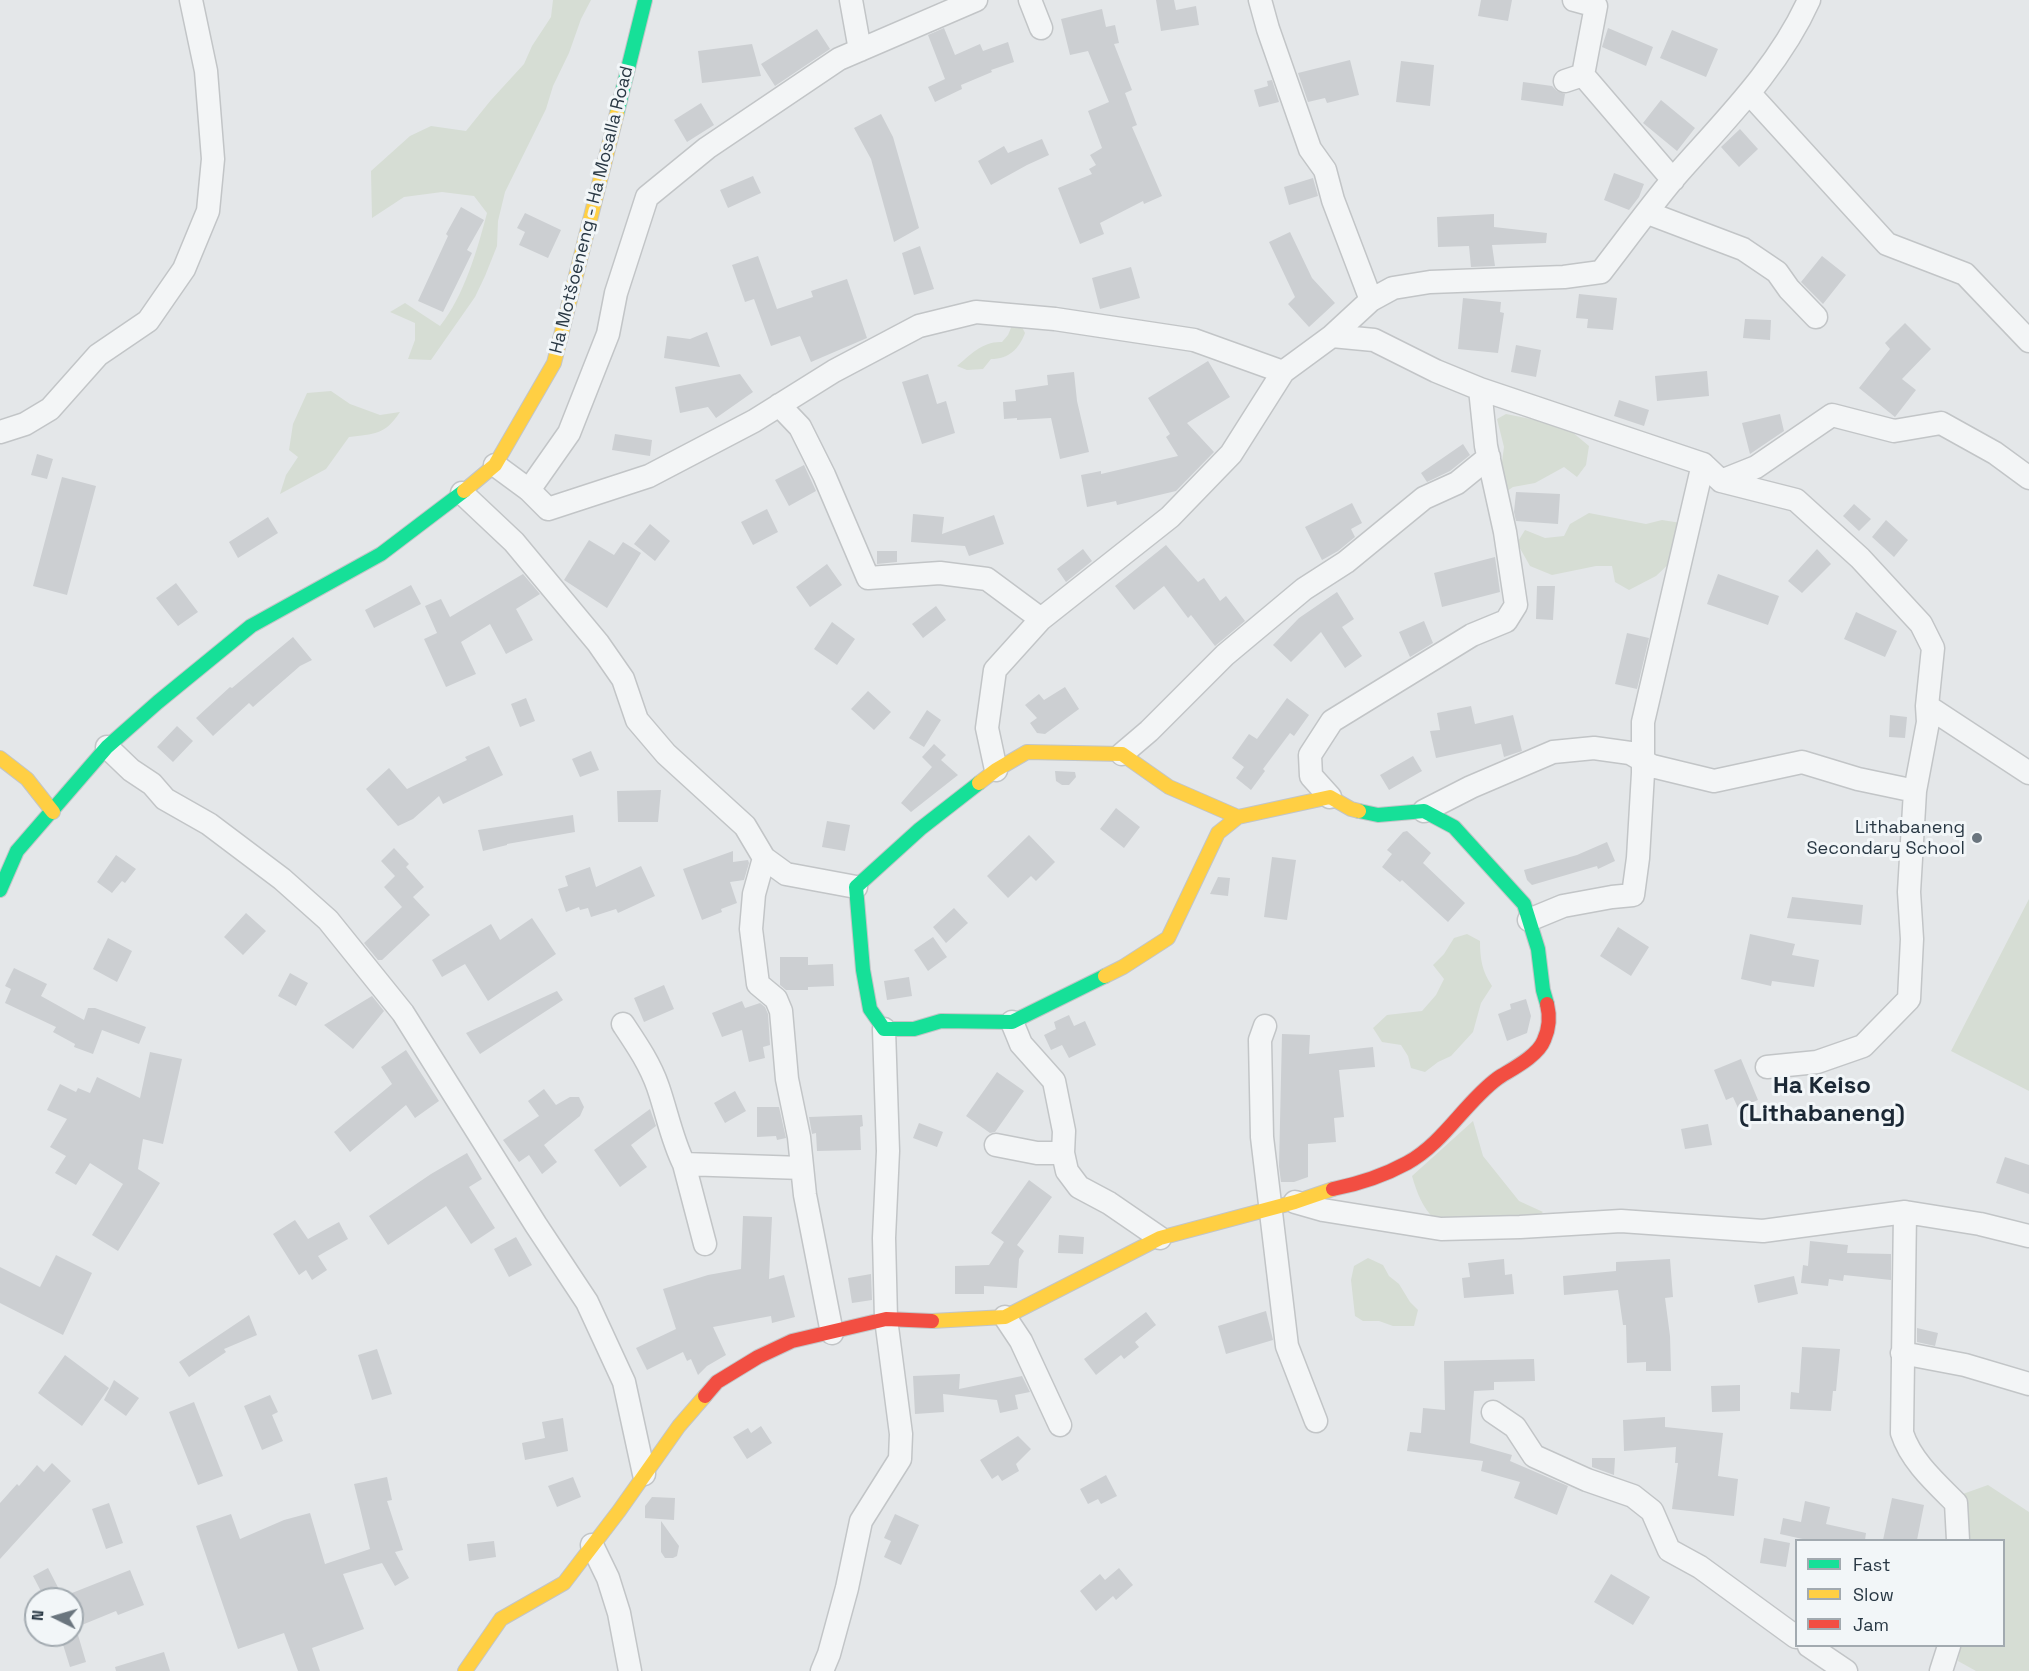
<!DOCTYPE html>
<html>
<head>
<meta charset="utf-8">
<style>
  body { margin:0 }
  #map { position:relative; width:2029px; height:1671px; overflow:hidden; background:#e4e7e9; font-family:"Space Grotesk",sans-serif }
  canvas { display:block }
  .legend { position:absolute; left:1795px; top:1539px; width:210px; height:108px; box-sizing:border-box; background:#f2f6f8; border:2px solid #a2aab0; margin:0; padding:8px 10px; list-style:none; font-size:18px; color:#293844 }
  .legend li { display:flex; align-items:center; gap:12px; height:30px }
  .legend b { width:30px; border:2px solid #a2aab0 }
  .north { position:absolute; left:24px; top:1587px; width:60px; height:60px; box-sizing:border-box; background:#f2f6f8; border:2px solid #a2aab0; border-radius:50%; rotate:275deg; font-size:16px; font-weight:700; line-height:24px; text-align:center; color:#293844 }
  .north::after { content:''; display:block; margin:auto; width:21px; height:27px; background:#6a757e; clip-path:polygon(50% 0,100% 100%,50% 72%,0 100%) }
</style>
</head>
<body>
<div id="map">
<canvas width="2029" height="1671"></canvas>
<ul class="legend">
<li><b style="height:8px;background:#16e098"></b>Fast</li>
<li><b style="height:8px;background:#ffcf43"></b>Slow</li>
<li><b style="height:8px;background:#f24e42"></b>Jam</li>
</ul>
<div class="north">N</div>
</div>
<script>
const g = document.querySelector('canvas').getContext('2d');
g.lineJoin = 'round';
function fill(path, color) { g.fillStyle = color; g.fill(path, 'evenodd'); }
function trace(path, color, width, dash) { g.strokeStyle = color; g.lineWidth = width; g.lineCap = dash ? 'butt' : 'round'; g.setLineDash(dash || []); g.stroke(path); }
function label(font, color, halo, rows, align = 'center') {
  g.font = font + ' "Space Grotesk",sans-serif'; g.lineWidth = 6; g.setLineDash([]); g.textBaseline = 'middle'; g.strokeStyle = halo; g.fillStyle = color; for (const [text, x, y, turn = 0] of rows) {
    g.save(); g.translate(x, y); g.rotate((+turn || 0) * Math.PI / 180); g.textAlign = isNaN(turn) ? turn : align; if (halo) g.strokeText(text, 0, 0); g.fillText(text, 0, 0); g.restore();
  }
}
fill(new Path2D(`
  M553 0H591L581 19 569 53 553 86 546 109 505 192 498 221 497 246 485 276 475 297 431 360 408 359 415 340V323L390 312 405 303 440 326C464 296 477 251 487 213L474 196 442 192 404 197 372 218 371 171 410 136 431 126 466 131 491 100 524 64 532 46 551 17Z
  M1013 323 1021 325 1025 333C1019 349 1009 359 991 359L983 369 967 370 957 366C970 355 983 341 1002 342L1008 335Z
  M331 391 350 404 380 415 400 412C385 435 374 434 349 437L326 469 280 494 286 475 298 457 289 450 293 424 307 393Z
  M1506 414 1551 423 1571 431 1589 446 1586 465 1577 477 1564 467 1535 483 1513 487 1504 493 1501 469 1504 447 1497 419Z
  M1589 513 1646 524 1662 520 1681 523 1674 559 1656 576 1629 590 1615 582 1612 566H1596L1552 575 1530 566 1517 543 1525 530 1545 538 1564 536 1570 524Z
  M2029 899V1091L1951 1051Z
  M1467 934 1480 941C1480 959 1482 971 1492 986L1481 1003 1473 1032 1451 1056 1438 1062 1425 1072 1411 1068 1408 1056 1401 1045 1382 1042 1373 1028 1387 1015 1422 1011 1436 995 1444 979 1433 965 1444 954 1454 938Z
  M1473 1121 1483 1156 1519 1201 1543 1212 1535 1218 1434 1219C1422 1206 1417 1193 1412 1176Z
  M1368 1258 1383 1265 1389 1276 1399 1284 1410 1302 1418 1310 1414 1326H1393L1379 1321H1363L1355 1316 1351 1280 1354 1266Z
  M1988 1485 2029 1512V1671H1976L1958 1661 1961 1646H2004V1540H1968V1510L1960 1495Z`), '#d6ddd4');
fill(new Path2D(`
  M1156 0H1174L1176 10 1196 6 1199 25 1161 31Z
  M1481 0H1512L1508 21 1478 16Z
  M1102 9 1106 27 1115 25 1119 43 1114 44 1132 90 1125 93 1137 125 1132 127 1162 196 1144 204 1143 201 1100 223 1104 234 1080 244 1058 188 1092 174 1089 169 1096 165 1090 155 1102 148 1088 111 1109 102 1088 51 1070 55 1061 19Z
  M944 28 955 55 980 44 983 51 1008 42 1014 62 991 70 992 72 961 85 962 89 935 102 928 87 945 79 928 35Z
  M1608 28 1653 47 1646 66 1602 47Z
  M817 29 830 49 775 86 761 64Z
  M1672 30 1718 49 1706 77 1660 58Z
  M752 44 761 76 702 83 698 51Z
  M1350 60 1359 95 1327 103 1325 98 1308 102 1298 73Z
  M1401 61 1434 65 1430 106 1396 102Z
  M1272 80 1279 102 1259 107 1254 90 1268 86 1267 81Z
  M1523 82 1552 86 1557 91 1565 94 1563 106 1521 100Z
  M1661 100 1695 128 1677 151 1643 123Z
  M701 103 714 125 687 142 674 120Z
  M881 114 893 137 919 228 894 242 871 159 854 128Z
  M1740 129 1758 149 1739 167 1721 147Z
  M1042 139 1049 155 1027 165 991 185 978 161 1004 146 1008 153Z
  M1614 173 1644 184 1639 197 1629 210 1604 200Z
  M753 176 761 193 728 208 720 190Z
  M1313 178 1318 196 1289 205 1284 187Z
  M461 207 484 220 467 250 472 253 443 312 418 301 448 236 446 234Z
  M525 213 561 230 548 258 519 245 525 232 517 228Z
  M1494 214V227L1547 233 1546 243 1492 245 1495 266 1471 267 1469 246 1438 247 1437 217Z
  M1290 232 1312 278 1335 303 1309 327 1288 304 1295 297 1269 242Z
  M920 246 934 289 914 295 902 253Z
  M758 256 777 309 813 297 811 291 847 279 867 338 811 362 800 336 771 346 754 299 745 302 732 265Z
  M1822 256 1846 275 1823 304 1801 282Z
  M1131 267 1140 298 1100 309 1092 278Z
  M1579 294 1617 298 1613 330 1587 328 1588 319 1576 318Z
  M1463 298 1501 302 1500 312 1504 313 1498 353 1458 349Z
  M1745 319 1771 320 1770 340 1743 338Z
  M1905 323 1931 349 1902 379 1916 390 1895 417 1859 388 1890 349 1885 343Z
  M707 332 720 367 664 358 667 336 690 339Z
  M1516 345 1541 350 1536 377 1511 372Z
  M1208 361 1230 397 1187 423 1214 452 1176 491 1117 505 1116 501 1087 507 1081 475 1101 471V474L1178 456 1166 437 1170 434 1148 398Z
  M1707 371 1709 396 1657 401 1655 376Z
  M1074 372 1077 401 1089 452 1060 459 1051 418 1017 420V418L1004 419 1003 402 1016 401 1015 390 1048 385 1047 375Z
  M740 374 753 392 716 418 708 407 680 413 675 387Z
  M928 374 937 404 946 401 955 433 922 444 902 382Z
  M1619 400 1649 410 1644 426 1614 416Z
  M1780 414 1784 431 1750 454 1742 423Z
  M615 434 652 440 650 456 612 450Z
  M1463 444 1470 455 1450 471 1427 482 1421 473Z
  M37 454 53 459 47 479 31 475Z
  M804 465 816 491 789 506 775 480Z
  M62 477 96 486 67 595 33 586Z
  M1516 492 1560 494 1558 524 1516 521 1514 512Z
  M1352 503 1362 523 1351 529 1355 537 1338 551 1322 560 1305 527Z
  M1854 504 1871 519 1859 531 1843 516Z
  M767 509 778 532 753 545 741 522Z
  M913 514 944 517 942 534 994 515 1004 544 969 556 965 546 911 542Z
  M268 517 278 533 238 558 229 542Z
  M1886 520 1908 540 1894 557 1872 537Z
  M650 524 670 541 655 561 634 544Z
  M589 540 614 555 623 542 641 553 607 608 564 580Z
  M1166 545 1198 582 1204 578 1220 601 1226 596 1245 621 1215 646 1191 615 1188 618 1164 586 1134 610 1115 586Z
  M1083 549 1092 561 1066 582 1057 569Z
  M1817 549 1831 564 1802 593 1788 581Z
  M877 551H897V562L877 564Z
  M1495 557 1500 592 1442 607 1434 573Z
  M827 564 842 585 810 607 796 587Z
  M523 574 540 594 516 609 533 640 506 654 490 624 461 642 476 674 446 687 424 639 437 633 425 606 441 599 450 617Z
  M1718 574 1779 596 1768 625 1707 604Z
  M176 583 198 612 178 626 156 598Z
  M411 585 421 604 374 628 365 610Z
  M1537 586H1555L1553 620 1536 619Z
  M1337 592 1354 619 1342 627 1362 656 1345 668 1321 632 1291 662 1273 645 1299 618Z
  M936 606 946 620 923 638 912 624Z
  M1856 612 1897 631 1885 657 1844 639Z
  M1424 621 1433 643 1410 657 1399 632Z
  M832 622 855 639 837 665 814 649Z
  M1627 633 1649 638 1637 689 1615 684Z
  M293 637 312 660 300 666 253 707 249 703 213 736 196 718 230 687 232 688Z
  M1065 687 1079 709 1045 734 1037 733 1030 723 1037 718 1025 705 1039 694 1044 700Z
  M868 691 891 712 874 730 851 709Z
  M526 698 535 721 520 727 511 704Z
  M1287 698 1309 715 1294 736 1290 733 1263 769 1265 771 1251 790 1236 778 1244 767 1232 758 1249 734 1257 739Z
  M1471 706 1475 724 1513 715 1522 751 1504 757 1501 744 1436 758 1430 731 1440 730 1437 713Z
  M927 710 941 720 924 747 909 738Z
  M1890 715 1907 717 1905 738 1889 737Z
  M177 726 193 741 173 762 157 747Z
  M934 744 946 755 941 760 958 775 911 812 901 803 932 767 922 757Z
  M489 746 503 775 443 804 439 796 413 819 398 826 366 789 389 768 407 789 467 760 465 757Z
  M591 751 599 770 580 777 572 759Z
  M1413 756 1422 771 1389 790 1380 775Z
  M1055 771 1075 772 1076 777 1069 785H1062L1056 781Z
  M661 790 658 822H618L617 791Z
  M1116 808 1140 827 1124 848 1100 829Z
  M573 815 575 832 507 844V845L483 851 478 830Z
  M827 821 850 825 845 851 822 847Z
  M1407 831 1431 853 1423 863 1465 903 1448 922 1402 880 1400 882 1382 867 1392 854 1387 850 1403 832Z
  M1029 835 1055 862 1036 881 1031 876 1008 898 987 876Z
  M1607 842 1615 861 1598 869 1597 866 1532 885 1527 880 1524 870 1577 855Z
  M394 848 409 864 406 867 424 887 413 897 430 915 382 960H378L364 943 402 907 384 887 395 876 381 861Z
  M733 851V862L748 860 749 863 744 880 730 882 737 903 721 909 722 912 702 920 683 869Z
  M116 855 136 869 125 883 122 881 112 893 97 882Z
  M1272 857 1296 860 1287 920 1264 917Z
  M641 866 655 896 618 913 616 909 591 917 588 908 580 910 579 907 566 912 558 889 568 886 565 876 590 867 596 887Z
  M1218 877 1230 878 1228 896 1210 894Z
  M1792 897 1863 905 1861 925 1787 918Z
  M954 908 968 923 946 943 933 927Z
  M246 913 266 931 243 955 224 937Z
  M532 918 556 954 488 1001 465 964 442 977 432 960 491 924 500 940Z
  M1618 927 1649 947 1631 976 1600 956Z
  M1750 934 1795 944 1792 955 1819 960 1814 987 1772 981 1771 986 1741 979Z
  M933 937 947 957 928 971 914 950Z
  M108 938 132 951 117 982 93 969Z
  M780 957H808V965L833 964 834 986 808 987V990H786L780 985Z
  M14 968 47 984 41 996 84 1020 88 1008H95L146 1027 139 1044 102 1030 93 1054 74 1047 75 1044 53 1032 56 1027 5 1003 11 989 5 986Z
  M290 973 308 983 296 1006 278 996Z
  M909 977 912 996 887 1000 884 981Z
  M664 985 674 1009 644 1022 634 998Z
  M557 991 563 1000 480 1054 466 1033Z
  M372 996 384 1011 353 1049 324 1025Z
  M1526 999 1531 1016 1527 1033 1507 1041 1498 1014 1511 1009 1510 1004Z
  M742 1001 745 1008 760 1003 765 1007 768 1014 770 1045 763 1047 765 1058 749 1062 742 1030 722 1037 712 1013Z
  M1069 1015 1074 1026 1085 1021 1096 1045 1069 1058 1062 1045 1051 1050 1044 1035 1056 1029 1054 1022Z
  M1282 1034 1310 1035 1309 1054 1373 1047 1375 1067 1339 1070 1344 1117 1334 1118 1336 1142 1308 1144V1177L1294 1182H1281L1279 1166Z
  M406 1050 439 1101 415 1118 406 1105 350 1152 334 1132 392 1084 381 1067Z
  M150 1052 182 1059 163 1144 143 1139 138 1169 160 1183 118 1251 92 1235 123 1184 90 1163 76 1185 55 1173 66 1156 50 1147 67 1119 47 1110 60 1084 76 1092 78 1088 90 1093 97 1077 140 1098Z
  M1741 1059 1758 1100 1738 1108 1733 1097 1726 1100 1714 1070Z
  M997 1072 1024 1091 995 1132 990 1133 966 1116Z
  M544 1089 556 1105 570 1097H579L584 1107 580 1116 544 1145 557 1162 542 1174 529 1155 519 1162 503 1140 539 1116 528 1101Z
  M735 1091 746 1111 725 1123 714 1103Z
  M757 1107H779L786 1138 777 1140 776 1136 757 1137Z
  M650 1109 656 1126 631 1145 647 1167 620 1187 594 1150Z
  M862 1115 863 1126 860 1127 861 1150 817 1151 816 1133 812 1134 809 1117Z
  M919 1123 943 1132 937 1147 913 1138Z
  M1708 1124 1712 1145 1685 1149 1681 1129Z
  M467 1153 482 1179 469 1187 495 1228 471 1244 446 1206 388 1245 369 1216 431 1174Z
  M2005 1157 2029 1165V1194L1996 1183Z
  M1029 1180 1052 1197 1017 1245 1024 1251 1019 1259 1017 1288 984 1286V1294H955V1266L989 1265 1004 1242 991 1233Z
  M743 1216 772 1217 769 1279 784 1275 795 1317 772 1323 771 1316 713 1327 726 1355 707 1366 698 1375 691 1359 687 1361 683 1352 647 1370 636 1348 676 1329 663 1289 708 1275 741 1269Z
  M295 1220 308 1239 339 1222 348 1239 318 1256 327 1270 312 1280 306 1270 299 1275 273 1234Z
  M1059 1235 1084 1237 1083 1254 1058 1253Z
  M516 1237 532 1265 509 1277 494 1249Z
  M1810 1241 1848 1245 1847 1253 1891 1254V1280L1844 1275 1843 1281 1829 1279 1828 1286 1801 1283 1803 1265 1808 1266Z
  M56 1255 92 1273 63 1335 0 1303V1267L40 1287Z
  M1504 1259 1505 1275 1512 1274 1514 1294 1464 1298 1462 1278 1470 1277 1468 1263Z
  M1670 1259 1673 1297 1665 1298 1670 1336 1671 1371H1646V1362L1627 1363 1626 1325H1623L1618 1290 1564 1295 1563 1276 1616 1271V1262Z
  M871 1274 872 1300 852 1303 848 1278Z
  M1794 1276 1798 1294 1758 1303 1754 1285Z
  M1266 1311 1273 1340 1226 1354 1218 1326Z
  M1146 1312 1156 1325 1135 1342 1139 1347 1124 1359 1121 1355 1096 1375 1084 1359Z
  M249 1315 257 1335 224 1349 226 1352 189 1377 179 1362Z
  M1917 1328 1938 1333 1935 1346 1917 1342Z
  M1802 1347 1840 1349 1836 1391H1833L1831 1411 1790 1409 1791 1392 1799 1393Z
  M377 1349 392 1394 372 1400 358 1355Z
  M65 1355 109 1388 82 1426 38 1393Z
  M1534 1359 1535 1381 1494 1382V1390L1474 1391 1470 1443 1512 1455 1510 1461 1568 1486 1557 1515 1514 1498 1520 1482 1481 1471 1483 1461 1407 1451 1410 1432 1421 1433 1423 1408 1445 1410 1444 1361Z
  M960 1374 959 1389 1022 1376 1030 1392 1015 1395 1018 1409 1000 1413 997 1400 943 1394 944 1412 915 1414 913 1376Z
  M114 1380 139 1398 126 1416 104 1400Z
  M1740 1385V1411L1712 1412 1711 1386Z
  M270 1395 278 1412 272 1415 283 1441 262 1450 244 1406Z
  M194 1402 223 1476 198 1485 169 1412Z
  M1665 1417V1427L1723 1433 1718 1476 1738 1479 1734 1516 1672 1509 1678 1463H1675L1676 1447 1624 1451 1623 1420Z
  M563 1418 568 1451 525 1460 522 1443 545 1438 542 1422Z
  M761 1426 772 1443 747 1459 733 1437 748 1428 751 1433Z
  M1018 1436 1031 1449 1016 1464 1019 1471 1002 1481 998 1475 992 1479 980 1460Z
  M1592 1458H1615L1614 1475 1592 1467Z
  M52 1463 71 1481 0 1559V1503L17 1484 19 1486 37 1465 44 1472Z
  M1106 1475 1117 1496 1101 1504 1098 1499 1088 1504 1080 1489Z
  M387 1477 392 1500 387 1501 403 1550 395 1552 409 1578 395 1586 382 1563 343 1574 364 1629 312 1648 320 1671H298L284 1633 238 1649 196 1526 231 1514 240 1539 284 1520 310 1513 325 1564 370 1549 354 1484Z
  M573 1477 581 1497 557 1507 548 1486Z
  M652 1497 675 1498 674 1520 645 1518V1506Z
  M1892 1498 1924 1505 1917 1540H1883Z
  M1805 1501 1830 1507 1826 1524 1866 1533 1865 1540H1807L1780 1534 1783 1518 1801 1522Z
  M109 1503 123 1543 106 1549 92 1509Z
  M895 1514 919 1525 901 1565 884 1557 891 1541 884 1538Z
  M661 1521 679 1546 677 1556 673 1558H665L661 1552Z
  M1764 1538 1790 1543 1786 1567 1760 1563Z
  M494 1541 496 1557 469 1561 467 1544Z
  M48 1568 64 1599H45L33 1576Z
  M1119 1568 1133 1585 1116 1600 1113 1596 1096 1611 1080 1591 1100 1574 1105 1580Z
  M130 1570 144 1605 118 1615 116 1611 72 1629V1593Z
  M1611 1574 1650 1597 1633 1625 1594 1602Z
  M60 1635H78L86 1662 70 1667Z
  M164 1652 170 1671H116L115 1667Z`), '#cccfd2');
const street = new Path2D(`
  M851 0 860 50
  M1030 0 1041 28
  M1260 0 1268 29 1310 149 1325 170 1333 200 1371 300 1332 336
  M1574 0 1596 6 1583 75
  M1565 81 1583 75 1673 180
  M1750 94 1887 244 1965 274 2029 341
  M1648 213 1743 249 1777 272 1789 289 1816 317
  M1371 300 1393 288 1430 282 1564 277 1601 272C1625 241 1649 208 1674 178 1723 122 1778 69 1809 0
  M779 405 800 427 824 475 868 578 940 573 987 579 1041 619
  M0 432 25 424 50 409 98 355 148 321 184 269 208 211 213 159 206 71 191 0
  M495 465 529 490 548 509 649 476 754 421 834 371 919 326 976 312 1055 319 1194 340 1283 372 1332 336 1374 340 1436 371 1480 389 1703 464 1721 481 1796 500 1860 558 1921 624 1933 648 1927 706 1928 722 1915 791 1909 892 1912 939 1909 999 1863 1046 1817 1062 1767 1067
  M1721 481 1756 467 1832 415 1894 431 1941 423 1995 453 2029 478
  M529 490 569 433 608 334 616 293 647 197 707 148 839 59 976 0
  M462 493 514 542 598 643 623 679 637 720 666 754 745 826 764 858 786 874 856 887
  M1927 706 2029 773
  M107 747 131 770 152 784 165 799 209 824 282 879 328 920 403 1013 536 1225 587 1302 624 1382 644 1474
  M1122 754 1149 731 1225 655 1304 589 1346 562 1424 498 1457 483 1489 457
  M996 770 987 728 995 670 1041 619 1170 517 1231 454 1283 372
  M1330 797 1311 776 1310 755 1332 721 1472 635 1506 621 1516 605 1505 532 1486 446 1480 389
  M1424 811 1471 787 1553 752 1594 748 1630 753 1652 766 1714 781 1802 762 1858 779 1915 791
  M764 858 754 894 751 929 758 984 776 999 781 1011 787 1079 799 1137 805 1195 832 1333
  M1529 920 1563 906 1612 897 1633 895 1638 858 1643 773V722L1703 464
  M623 1024C637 1045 650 1064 658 1087 667 1113 672 1140 684 1164L802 1168
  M1265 1026 1260 1040 1262 1137 1287 1346 1316 1421
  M996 1145 1037 1153H1063L1064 1131 1054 1081 1021 1044 1012 1022
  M1063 1153 1067 1171 1079 1187 1109 1203 1160 1238
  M684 1164 705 1244
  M1295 1202 1323 1210 1441 1229 1520 1227 1621 1221 1763 1231 1905 1212 1980 1224 2029 1236
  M1905 1212 1902 1433C1911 1461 1936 1483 1956 1503L1958 1540
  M1005 1317 1021 1341 1060 1425
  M1902 1353 1965 1365 2029 1384
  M1493 1412 1515 1427 1534 1456 1587 1480 1633 1496 1652 1511 1669 1550 1700 1567 1796 1637
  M592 1545 608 1578 619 1613 630 1671
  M1809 1646 1846 1671
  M822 1671 829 1654 847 1588 861 1521 900 1459 901 1434 886 1319 884 1238 888 1151 884 1029
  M1941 1671 1949 1646`);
const fast = new Path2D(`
  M617 113 645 0
  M979 783 920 829 856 887 863 970 870 1009 884 1029H914L941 1021 1012 1022 1105 976
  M1359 811 1378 815 1424 811 1454 827 1524 904 1538 949 1543 990 1547 1004
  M0 890 17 851 107 747 158 702 251 626 381 554 464 491`);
const slow = new Path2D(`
  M464 491 495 465 554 363 617 113
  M0 758 27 779 53 812
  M979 783 996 770 1027 752 1122 754 1169 787 1238 817 1330 797 1351 809 1359 811
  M1105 976 1123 967 1168 938 1218 833 1238 817
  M932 1321 1005 1317 1160 1238 1295 1202 1333 1189
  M465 1671 501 1619 564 1583 619 1511 679 1426 705 1396`);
const jam = new Path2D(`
  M1333 1189C1358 1184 1385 1175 1407 1163 1444 1143 1465 1102 1498 1078 1512 1069 1538 1056 1544 1040 1549 1029 1550 1016 1547 1004
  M705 1396 717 1382 758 1357 792 1341 886 1319 932 1321`);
trace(street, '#c2c5c7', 25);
trace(fast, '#c2c5c7', 16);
trace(slow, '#c2c5c7', 16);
trace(jam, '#c2c5c7', 16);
trace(street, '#f3f5f6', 22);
trace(fast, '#16e098', 14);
trace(slow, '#ffcf43', 14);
trace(jam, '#f24e42', 14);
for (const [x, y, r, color] of [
  [1977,838,6,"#6a757e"]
]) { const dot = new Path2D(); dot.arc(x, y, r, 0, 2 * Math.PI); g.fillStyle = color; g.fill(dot); trace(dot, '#f2f6f8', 2); }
label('18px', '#293844', '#f2f6f8', [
  ["Ha Motšoeneng - Ha Mosalla Road",592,210,-76]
]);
label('18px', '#293844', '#f2f6f8', [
  ["Lithabaneng",1965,828],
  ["Secondary School",1965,849]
], 'right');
label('bold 24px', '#1b2835', '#f2f6f8', [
  ["Ha Keiso",1822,1086],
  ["(Lithabaneng)",1822,1114]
]);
</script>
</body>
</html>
